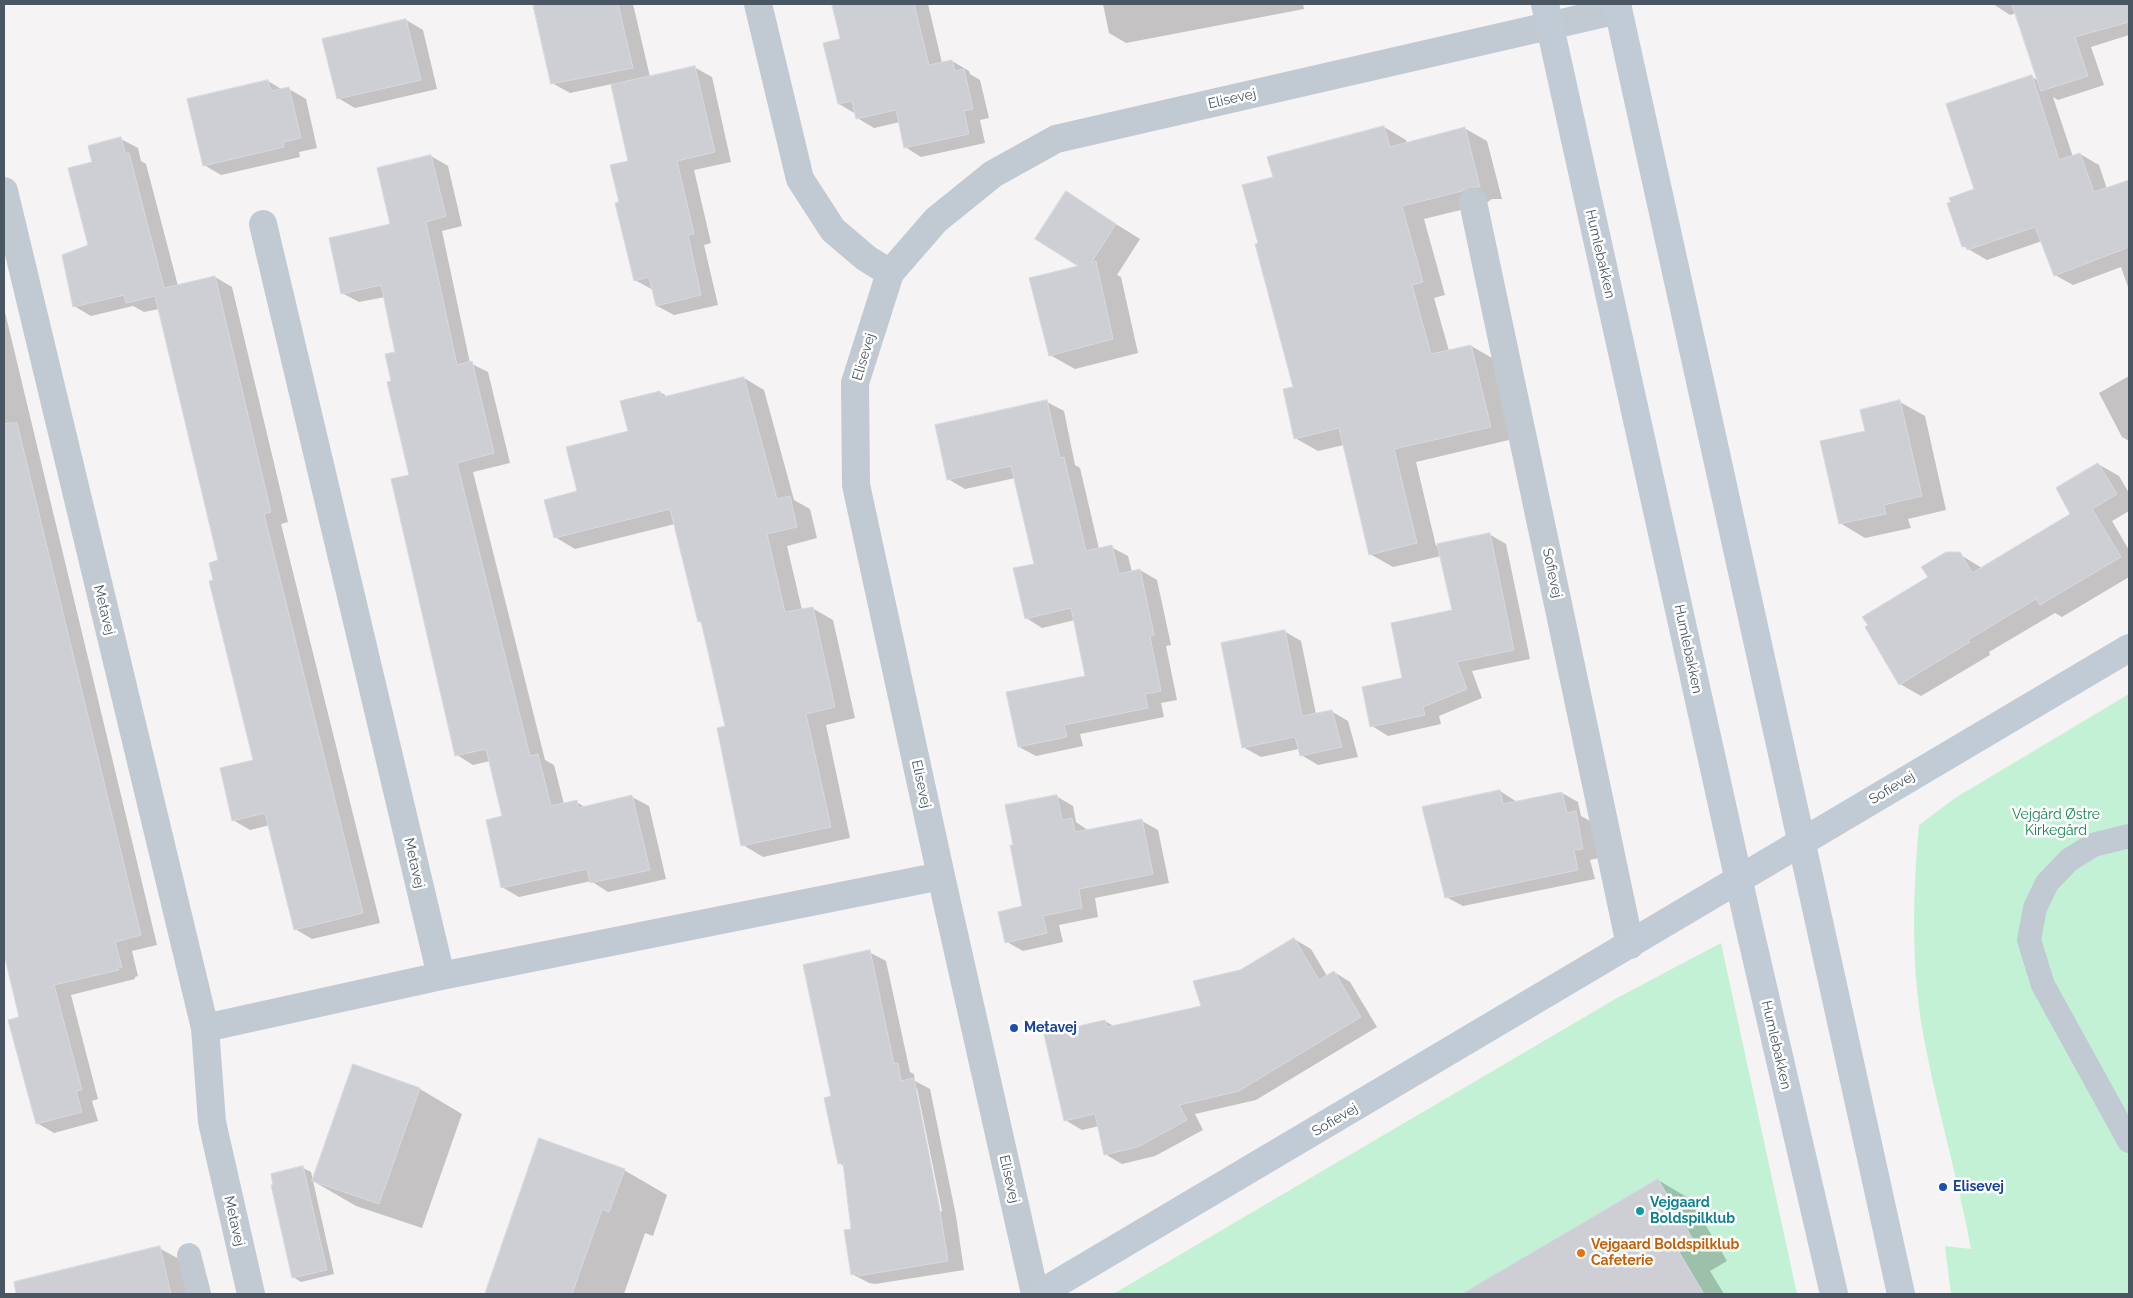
<!DOCTYPE html>
<html>
<head>
<meta charset="utf-8">
<style>
  body { margin:0 }
  #map { position:relative; width:2133px; height:1298px; overflow:hidden; background:#f5f3f3; font-family:Raleway,sans-serif }
  canvas { display:block }
  .frame { position:absolute; inset:0; border:5px solid #4a5661; pointer-events:none }
</style>
</head>
<body>
<div id="map">
<canvas width="2133" height="1298"></canvas>
<div class="frame"></div>
</div>
<script>
const g = document.querySelector('canvas').getContext('2d');
g.lineJoin = 'round';
function fill(path, color) { g.fillStyle = color; g.fill(path, 'evenodd'); }
function trace(path, color, width, dash) { g.strokeStyle = color; g.lineWidth = width; g.lineCap = dash ? 'butt' : 'round'; g.setLineDash(dash || []); g.stroke(path); }
function label(font, color, halo, rows, align = 'center') {
  g.font = font + ' Raleway,sans-serif'; g.lineWidth = 5; g.setLineDash([]); g.textBaseline = 'middle'; g.strokeStyle = halo; g.fillStyle = color; for (const [text, x, y, turn = 0] of rows) {
    g.save(); g.translate(x, y); g.rotate((+turn || 0) * Math.PI / 180); g.textAlign = isNaN(turn) ? turn : align; if (halo) g.strokeText(text, 0, 0); g.fillText(text, 0, 0); g.restore();
  }
}
fill(new Path2D(`
  M2129 694V1294H1951L1945 1246 1971 1249C1957 1172 1934 1099 1921 1022 1911 956 1913 891 1919 825L1955 798Z
  M1721 943 1797 1294H1113L1617 998Z`), '#c3f1d5');
fill(new Path2D(`
  M534 4H633L650 77 694 67 712 77 731 162 694 170 711 243 704 245 718 305 674 315 657 306 653 290 635 280 620 203 629 162 612 84 570 93 552 83Z
  M833 4H928L942 63 952 61 969 71 970 74 980 80 989 118 980 120 985 143 921 157 905 147 900 122 874 128 857 118 856 114 839 104 842 40Z
  M1103 4H1303L1304 9 1126 43 1109 33Z
  M1993 4H2129V35L2091 47 2104 85 2058 100 2053 97 2073 157 2080 154 2099 165 2107 189 2129 181V290L2121 267 2073 285 2055 275 2042 241 1987 260 1963 246 1952 203 1975 190 2032 77 2039 81 2017 13 2010 15Z
  M406 20 423 30 437 89 355 108 338 98Z
  M268 81 283 90 289 89 306 99 317 148 299 152 300 157 221 175 204 165Z
  M1384 127 1406 140 1407 144 1464 128 1487 141 1502 199H1492L1485 204 1424 219 1445 295 1434 298 1449 351 1471 346 1494 359 1513 439 1416 462 1436 546 1489 534 1506 544 1530 659 1472 671 1482 698 1439 716 1441 724 1388 736 1372 726 1454 611 1441 556 1393 567 1370 554 1344 445 1318 451 1295 438V388L1260 244 1274 178Z
  M121 139 138 148 141 161 146 164 178 286 215 277 232 287 288 522 281 524 380 923 312 939 295 929 270 825 250 830 233 820 255 761 214 581 220 561 159 309 144 312 133 306 91 316 74 306 90 246 94 163Z
  M431 156 448 166 462 226 442 231 470 363 488 372 510 463 473 472 545 760 554 765 564 804 576 802 587 808 632 797 649 806 666 879 608 892 591 881 519 897 502 887 504 817 490 761 473 765 457 755 393 480 411 476 393 382 397 353 385 297 359 302 342 293 391 225Z
  M1066 193 1140 239 1117 275 1121 277 1138 353 1075 369 1050 355 1081 266Z
  M4 308 157 945 132 951 138 976 135 977V979L71 995 98 1099 92 1101 98 1121 54 1133 37 1123 27 1040 4 947Z
  M2129 376V441L2122 437 2099 393Z
  M744 378 764 390 794 500 810 509 817 538 787 546 802 610 812 608 833 620 855 718 826 725 850 838 763 857 743 845 727 726 703 624 699 621 675 524 575 549 555 537 578 492 629 432 660 392 668 397Z
  M1047 402 1064 411 1075 465 1080 468 1099 549 1111 547 1128 556 1132 572 1140 570 1157 580 1171 645 1166 646 1177 700 1161 703 1164 717 1080 734 1083 746 1036 756 1019 747 1086 676 1075 620 1042 628 1026 618 1036 565 1015 478 965 489 948 479Z
  M1900 402 1925 416 1946 510 1908 519 1911 528 1865 538 1840 523 1866 432Z
  M2098 464 2119 476 2129 493V511L2112 521 2129 550V577L2062 617 2055 613 1989 652 1990 655 1921 696 1900 684 1929 578 1959 554 1982 568 2072 515Z
  M1284 631 1301 641 1316 714 1331 711 1348 721 1358 757 1318 765 1301 755 1299 749 1261 757 1243 747Z
  M1500 791 1517 802 1562 793 1578 802 1581 816 1592 822 1599 858 1590 860 1595 879 1463 906 1446 897Z
  M1056 796 1073 806 1076 822 1089 831 1142 821 1158 830 1169 883 1095 898 1098 917 1059 925 1063 942 1023 951 1007 942 1024 907 1014 846Z
  M1294 939 1311 949 1327 976 1334 972 1350 982 1377 1027 1256 1100 1195 1114 1203 1130 1155 1156 1122 1164 1105 1154 1099 1126 1082 1130 1065 1120 1105 1021 1115 1027 1202 1007 1240 972Z
  M869 952 886 961 910 1072 914 1074 915 1081 930 1089 956 1216 964 1270 875 1284 869 1283 852 1274V1230L845 1167 839 1163 833 1097ZM914 1088H917L942 1211 939 1212Z
  M420 1089 462 1114 422 1228 356 1206 313 1181 334 1274 301 1282 293 1277 303 1168 311 1172 313 1181Z
  M540 1140 624 1170 667 1195 653 1236 645 1233 624 1294H486Z
  M1658 1180 1690 1199 1727 1261 1710 1271 1724 1294H1464Z
  M159 1248 192 1266 198 1294H73L67 1270Z`), '#0003');
const building = new Path2D(`
  M533 4H618L633 68 551 84Z
  M832 4H914L929 65 952 60 955 71 964 69 973 109 964 111 969 134 904 148 896 110 856 119 852 101 838 104 823 43 840 39Z
  M2012 4H2129V22L2075 37 2088 76 2041 91Z
  M406 19 421 80 337 99 322 39Z
  M695 66 715 152 677 161 694 234 688 235 701 295 656 306 649 277 634 281 615 203 619 202 610 165 628 161 611 85Z
  M2032 75 2059 160 2080 153 2094 192 2129 180V247L2054 276 2035 227 1967 250 1966 245 1962 247 1947 203 1951 202 1949 198 1974 189 1946 104Z
  M268 80 271 91 289 87 301 138 283 142 284 147 203 166 187 99Z
  M1384 126 1390 147 1465 127 1480 187H1469L1462 191 1402 206 1423 282 1412 285 1431 354 1471 345 1491 427 1394 449 1417 543 1369 555 1339 428 1294 439 1283 389 1293 387 1255 244 1258 243 1242 185 1273 177 1267 157Z
  M121 137 125 153H129L164 288 215 276 271 512 264 514 363 913 294 930 265 813 232 821 220 768 253 760 209 581 213 580 209 563 218 560 155 296 126 303 124 295 73 307 62 255 88 245 68 168 92 162 88 146Z
  M431 155 446 216 426 222 457 365 472 361 494 453 457 463 530 756 538 754 551 806 577 800 578 808 632 795 650 870 590 883 587 869 501 888 486 820 502 816 486 749 455 756 391 479 409 475 387 382 391 381 385 354 395 352 381 285 341 294 329 238 390 224 377 168Z
  M1066 191 1116 224 1091 263 1096 261 1113 339 1049 356 1029 278 1078 266 1035 239Z
  M744 377 777 499 790 496 797 527 767 534 785 612 813 607 835 707 806 714 831 827 741 846 717 728 725 726 701 621 698 622 670 509 554 538 544 500 577 491 566 447 628 431 620 401 660 391 662 397Z
  M1047 400 1060 458 1064 457 1086 551 1112 545 1119 574 1140 569 1154 635 1150 637 1161 691 1145 694 1148 708 1064 725 1067 737 1018 747 1006 692 1085 676 1071 608 1025 619 1013 568 1034 564 1011 466 947 480 935 425Z
  M1900 400 1922 496 1884 505 1886 514 1839 524 1820 441 1865 431 1860 410Z
  M17 423 141 935 115 942 122 967 118 968 119 970 54 985 82 1090 76 1091 82 1112 36 1124 8 1020 19 1017 4 954V424Z
  M2098 463 2117 494 2092 509 2121 557 2040 605 2036 599 1968 640 1970 642 1899 685 1865 627 1868 625 1862 617 1928 577 1921 567 1946 552H1960L1972 573 2070 514 2056 488Z
  M1490 533 1514 650 1457 662 1467 689 1423 707 1425 715 1370 727 1362 687 1402 678 1391 623 1452 610 1437 544Z
  M1285 630 1302 716 1332 710 1342 747 1300 756 1295 737 1242 748 1221 643Z
  M1500 790 1503 804 1562 792 1567 813 1576 811 1583 849 1574 850 1578 870 1445 898 1422 807Z
  M1057 795 1062 820 1072 818 1075 832 1142 819 1153 874 1079 889 1082 908 1043 916 1047 933 1005 943 998 912 1022 906 1010 845H1013L1005 805Z
  M1294 938 1319 980 1334 971 1361 1017 1239 1091 1179 1105 1187 1120 1138 1147 1104 1155 1095 1114 1064 1121 1044 1034 1105 1020 1107 1027 1201 1006 1193 981 1240 970Z
  M870 950 894 1064 898 1063 901 1081 914 1078 939 1205 948 1261 858 1276V1273L851 1275 844 1230 851 1229 843 1163 838 1164 824 1098 831 1096 803 965Z
  M353 1064 420 1088 379 1204 312 1181Z
  M539 1138 625 1169 609 1212 602 1209 572 1294H485Z
  M303 1166 327 1270 292 1278 271 1185H273L271 1174Z
  M1658 1179 1695 1243 1679 1252 1704 1294H1462Z
  M160 1246 171 1294H16L14 1282Z`);
fill(building, '#cdcfd5');
trace(building, '#d7d9de', 1);
trace(new Path2D(`
  M2129 836 2093 845 2069 860 2047 883 2035 908 2029 940 2043 985 2129 1141
  M189 1255 199 1294`), '#c1cad2', 24);
trace(new Path2D(`
  M758 4 800 179 833 230 866 258 890 273
  M4 191 205 1028 441 976 941 876
  M1473 202 1630 945
  M263 224 441 976
  M205 1028 212 1122 251 1294
  M1035 1294 941 876 856 485 855 383 890 273 936 220 993 174 1056 139 1618 10`), '#c1cad2', 28);
trace(new Path2D(`
  M1545 4 1748 922 1834 1294
  M1617 4 1901 1294
  M1039 1294 2129 648`), '#c1cbd6', 28);
for (const [x, y, r, color] of [
  [1014,1028,5,"#1a4fb4"],
  [1943,1187,5,"#1a4fb4"],
  [1640,1211,5,"#0f9aa8"],
  [1581,1253,5,"#e8710a"]
]) { const dot = new Path2D(); dot.arc(x, y, r, 0, 2 * Math.PI); g.fillStyle = color; g.fill(dot); trace(dot, '#fff', 2); }
label('14px', '#4a5661', '#fff', [
  ["Elisevej",1232,99,-13],
  ["Humlebakken",1600,254,77],
  ["Elisevej",864,357,-73],
  ["Sofievej",1552,573,78],
  ["Metavej",104,610,76],
  ["Humlebakken",1688,649,78],
  ["Elisevej",921,784,78],
  ["Sofievej",1892,788,-31],
  ["Metavej",414,863,77],
  ["Humlebakken",1776,1045,77],
  ["Sofievej",1335,1120,-31],
  ["Elisevej",1009,1179,77],
  ["Metavej",234,1221,77]
]);
label('14px', '#17864f', '#fff', [
  ["Vejgård Østre",2056,815],
  ["Kirkegård",2056,831]
]);
label('bold 14px', '#164399', '#fff', [
  ["Metavej",1024,1028],
  ["Elisevej",1953,1187]
], 'left');
label('bold 14px', '#0d838f', '#fff', [
  ["Vejgaard",1650,1203],
  ["Boldspilklub",1650,1219]
], 'left');
label('bold 14px', '#c56008', '#fff', [
  ["Vejgaard Boldspilklub",1591,1245],
  ["Cafeterie",1591,1261]
], 'left');
</script>
</body>
</html>
